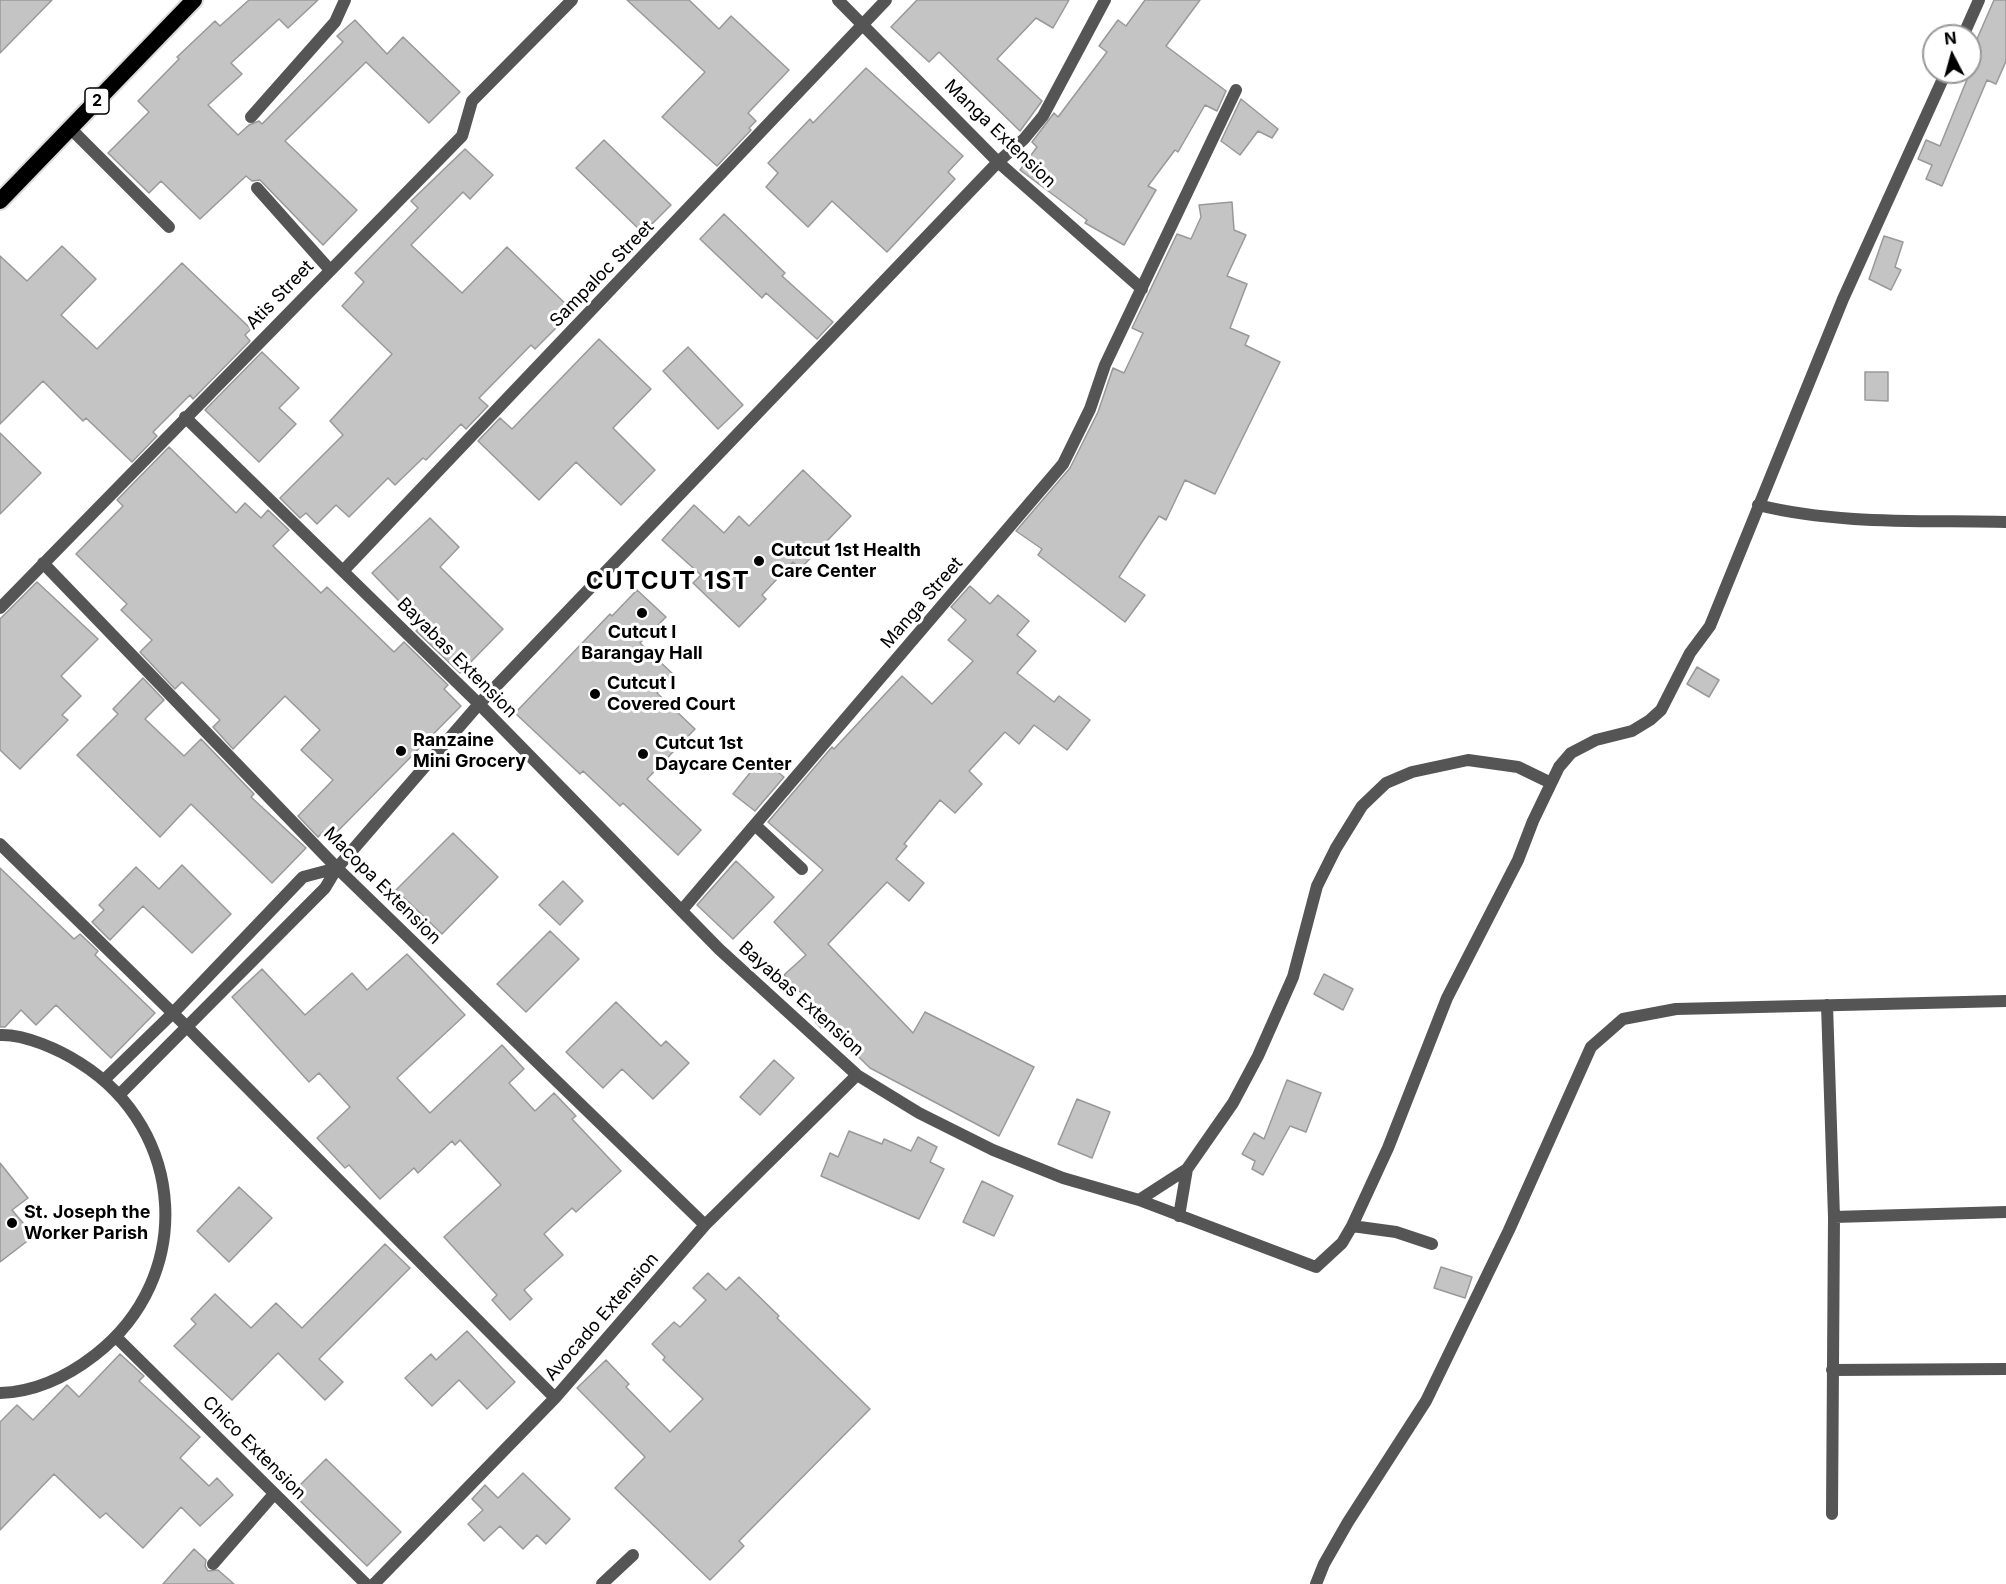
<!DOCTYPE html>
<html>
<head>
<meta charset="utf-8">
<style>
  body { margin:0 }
  #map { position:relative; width:2006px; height:1584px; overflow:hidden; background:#fff; font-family:Inter,sans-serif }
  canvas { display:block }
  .north { position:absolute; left:1922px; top:24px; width:60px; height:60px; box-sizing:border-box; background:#fff; border:2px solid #999; border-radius:50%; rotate:354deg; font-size:16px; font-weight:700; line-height:24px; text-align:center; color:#000 }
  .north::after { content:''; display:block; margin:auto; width:21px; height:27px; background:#000; clip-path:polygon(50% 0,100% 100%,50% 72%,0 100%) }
</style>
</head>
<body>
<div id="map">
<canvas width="2006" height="1584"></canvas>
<div class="north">N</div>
</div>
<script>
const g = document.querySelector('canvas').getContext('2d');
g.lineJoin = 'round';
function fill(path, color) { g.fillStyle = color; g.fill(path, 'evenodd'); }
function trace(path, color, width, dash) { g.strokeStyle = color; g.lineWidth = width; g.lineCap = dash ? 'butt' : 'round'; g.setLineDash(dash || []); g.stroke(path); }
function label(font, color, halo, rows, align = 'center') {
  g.font = font + ' Inter,sans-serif'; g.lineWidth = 6; g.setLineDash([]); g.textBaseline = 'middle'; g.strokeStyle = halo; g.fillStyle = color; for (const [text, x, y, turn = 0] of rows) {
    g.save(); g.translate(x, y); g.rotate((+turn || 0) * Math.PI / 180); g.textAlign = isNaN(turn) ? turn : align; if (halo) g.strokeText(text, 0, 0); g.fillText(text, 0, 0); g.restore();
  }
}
const building = new Path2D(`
  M0 0H52L0 53Z
  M249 0H318L288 28 279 19 231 63 242 74 208 105 238 135 249 125 259 121 262 124 343 42 337 36 355 20 387 54 403 37 460 92 429 123 366 62 285 141 357 210 323 245 260 180 252 181 246 176 200 219 161 181 149 193 108 153 149 112 138 101 179 59 177 57 215 21 220 26Z
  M627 0H689L719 29 731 16 789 70 748 113 756 121 749 128 751 130 717 166 662 117 705 72Z
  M917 0H1069L1053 28 1036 18 997 59 1042 101 1020 131 939 52 929 62 891 27Z
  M1145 0H1200L1166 46 1226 91 1217 111 1205 105 1178 152 1175 150 1148 186 1156 190 1124 245 1085 223 1087 220 1020 170 1037 147 1032 142 1054 113 1058 117 1107 52 1099 46 1118 20 1126 26Z
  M1994 0H2006V61L1996 84 1987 80 1942 186 1926 179 1932 165 1918 159 1926 140 1940 146 1970 72V55Z
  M866 68 963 156 948 172 955 179 887 252 832 201 808 227 766 187 778 173 768 163 810 119 813 123Z
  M1241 99 1278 129 1272 138 1258 131 1240 155 1221 141Z
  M604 140 671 205 643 233 576 168Z
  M465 149 493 175 470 199 463 192 411 245 462 293 507 247 573 311 535 349 531 345 479 398 488 406 466 429 461 424 426 460 423 458 395 485 388 478 349 517 336 505 317 524 306 513 300 518 280 498 343 435 330 421 392 354 342 306 364 282 355 273 418 208 411 201Z
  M1232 202 1234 230 1246 235 1227 276 1247 284 1230 328 1249 336 1245 345 1280 362 1215 494 1185 480 1166 520 1159 516 1119 577 1145 595 1125 622 1038 555 1042 549 1016 531 1070 468 1098 412 1113 368 1124 373 1143 333 1132 328 1177 234 1191 239 1201 217 1199 205Z
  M724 214 785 273 782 276 833 322 817 339 766 293 762 298 700 239Z
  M1884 236 1903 242 1895 267 1901 270 1891 290 1869 279Z
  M62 246 96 279 61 315 97 349 182 263 251 329 245 335 250 341 193 399 190 395 153 432 157 436 132 462 86 418 83 421 43 381 0 424V256L27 281Z
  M599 339 651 389 613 428 655 470 621 505 576 462 539 500 478 441 500 418 512 429Z
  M688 347 743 405 718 429 663 371Z
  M262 352 299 388 279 408 296 424 259 462 205 410Z
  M1865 372H1888V401L1865 400Z
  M0 433 41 473 0 514Z
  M169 447 236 513 245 503 261 518 268 510 289 530 273 546 321 593 327 587 394 652 404 642 448 685 444 689 461 706 330 839 323 832 318 837 298 816 333 780 301 750 320 730 285 696 233 749 213 727 220 720 182 682 175 689 140 652 152 640 121 610 127 604 76 554 123 506 117 500Z
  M803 470 851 516 800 569 793 562 762 595 766 599 739 627 693 583 701 575 662 540 694 505 724 533 739 516 749 526Z
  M430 518 459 547 440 567 503 629 460 673 416 631 422 625 372 573Z
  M37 582 98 639 61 676 81 696 62 715 68 720 20 769 0 750V619Z
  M970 586 990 604 998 595 1029 621 1017 635 1036 651 1017 673 1054 702 1059 696 1090 720 1067 750 1034 725 1019 744 1005 732 969 771 982 784 955 813 940 800 904 844 907 846 896 859 924 883 909 901 887 882 828 944 913 1033 925 1012 1034 1067 999 1136 870 1068 825 1024 821 1028 802 1008 809 1001 784 975 806 955 774 922 823 870 768 822 832 747 834 749 902 676 932 704 973 661 948 640 966 620 951 607Z
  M637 590 666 617 640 643 674 675 657 693 695 729 647 779 701 830 678 855 623 803 620 806 583 771 580 774 515 713 610 614 612 616Z
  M1697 667 1719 680 1709 697 1687 684Z
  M143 678 164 700 145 719 184 756 201 739 254 794 251 797 306 848 272 883 191 804 160 837 77 755 118 714 113 709Z
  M761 759 784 777 755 811 733 794Z
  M453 833 498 877 442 934 396 890Z
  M736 861 774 897 733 939 697 905Z
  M182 865 231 914 192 953 143 906 110 940 92 922 104 910 99 905 136 867 159 889Z
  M0 868 74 939 80 934 98 951 95 955 155 1013 111 1058 56 1005 36 1025 21 1010 5 1027H0Z
  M563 881 583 901 560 925 539 905Z
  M550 931 579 959 526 1012 497 984Z
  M407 954 465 1015 397 1078 430 1113 502 1045 524 1069 509 1083 535 1111 554 1093 576 1116 572 1119 621 1171 576 1212 572 1208 544 1234 563 1255 524 1290 532 1299 510 1320 492 1300 497 1295 444 1237 501 1185 460 1140 455 1145 452 1141 418 1173 414 1168 380 1199 349 1165 345 1168 317 1138 350 1107 319 1073 309 1082 232 997 262 969 305 1015 352 973 367 990Z
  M1324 974 1353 989 1343 1010 1314 994Z
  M616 1002 661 1046 666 1041 689 1063 653 1099 622 1069 603 1088 566 1052Z
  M774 1060 794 1078 760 1115 740 1097Z
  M1287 1080 1321 1093 1306 1132 1290 1126 1263 1175 1252 1169 1255 1161 1242 1154 1254 1133 1264 1139Z
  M1077 1099 1110 1112 1092 1158 1058 1144Z
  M849 1131 882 1144 884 1139 911 1151 918 1137 937 1147 930 1162 944 1169 919 1219 821 1176 830 1153 838 1157Z
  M0 1163 28 1198 12 1210 34 1236 0 1262Z
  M982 1181 1013 1196 994 1236 963 1222Z
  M239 1187 272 1218 229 1262 197 1231Z
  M385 1244 410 1268 319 1359 343 1382 325 1400 278 1353 232 1400 174 1346 196 1324 191 1319 215 1294 251 1328 276 1303 302 1328Z
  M1441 1267 1472 1277 1465 1298 1434 1288Z
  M708 1273 726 1290 739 1277 779 1316 777 1318 870 1409 739 1541 744 1546 710 1580 615 1488 645 1457 577 1388 606 1360 629 1384 626 1387 670 1432 703 1399 663 1360 665 1357 652 1344 674 1322 680 1327 706 1300 693 1288Z
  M467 1331 515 1382 487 1409 459 1380 432 1406 405 1378 431 1354 436 1360Z
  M120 1354 144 1376 139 1381 200 1437 180 1458 209 1486 217 1478 233 1495 200 1526 181 1507 143 1548 106 1513 100 1518 54 1474 0 1530V1422L17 1405 33 1420 67 1385 79 1397Z
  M326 1459 401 1532 367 1566 292 1493Z
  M523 1473 570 1519 546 1544 537 1535 523 1549 500 1526 484 1541 468 1524 483 1510 472 1499 485 1485 498 1498Z
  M194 1549 206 1560 205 1566 208 1571 218 1570 234 1584H163Z`);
fill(building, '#c4c4c4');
trace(building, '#999', 1.5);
const trunk = new Path2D(`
  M0 201 194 0`);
trace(trunk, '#dbdbdb', 20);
trace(new Path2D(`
  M251 117 335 22 345 0
  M70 128 169 227
  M257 188 330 270
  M755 825 802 869
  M213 1564 274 1494`), '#555', 12);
trace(new Path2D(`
  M838 0 998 162 1142 289
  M1963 36 1979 0
  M185 417 479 704 719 949 857 1075 919 1113 993 1150 1063 1178 1139 1200 1316 1267 1342 1243 1352 1226 1388 1148 1447 998 1518 860 1533 821 1559 767 1571 753 1596 740 1632 731 1650 720 1661 710 1690 653 1710 626 1843 299 1946 72
  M1758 505C1838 525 1924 520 2006 522
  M43 563 337 868 705 1225
  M343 571 886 0
  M0 608 462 136 472 101 572 0
  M0 844 186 1026 555 1398
  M682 910 1063 464 1090 409 1105 365 1236 90
  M1827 1005 1834 1217 1832 1514
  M0 1035C25 1034 60 1050 80 1063 187 1130 195 1278 95 1355 68 1376 35 1392 0 1393
  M105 1079 173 1013 303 877 337 868
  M120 1094 325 888 337 868 479 704 998 162 1024 139 1043 116 1105 0
  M1139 1200 1187 1169 1233 1103 1258 1056 1293 977 1317 886 1336 848 1362 806 1386 783 1412 772 1468 760 1518 767 1551 783
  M1179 1216 1187 1169
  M1834 1217 2006 1212
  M1352 1226 1396 1232 1432 1244
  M117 1338 366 1584
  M1832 1370 2006 1369
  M374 1584 555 1398 705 1225 857 1075
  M602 1584 633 1555
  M1316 1584 1324 1564 1348 1522 1426 1401 1509 1230 1591 1047 1623 1019 1676 1009 2006 1001`), '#555', 12);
trace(trunk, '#000', 16);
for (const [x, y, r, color] of [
  [759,561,6,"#000"],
  [642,613,6,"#000"],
  [595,694,6,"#000"],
  [401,751,6,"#000"],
  [643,754,6,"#000"],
  [12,1223,6,"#000"]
]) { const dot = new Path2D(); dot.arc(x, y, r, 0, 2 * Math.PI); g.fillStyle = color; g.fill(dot); trace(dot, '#fff', 2); }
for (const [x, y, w] of [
  [97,101,24]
]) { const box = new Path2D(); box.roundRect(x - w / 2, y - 13, w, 26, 4.5); g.fillStyle = '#fff'; g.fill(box); trace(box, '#000', 1.5); }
label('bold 16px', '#000', null, [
  ["2",97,101]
]);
label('18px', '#000', '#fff', [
  ["Manga Extension",1000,134,44],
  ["Sampaloc Street",602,274,-46],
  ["Atis Street",280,295,-46],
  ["Manga Street",922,603,-49],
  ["Bayabas Extension",457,658,45],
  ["Macopa Extension",382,886,45],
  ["Bayabas Extension",801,999,42],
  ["Avocado Extension",602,1317,-49],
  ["Chico Extension",254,1448,45]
]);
label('bold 18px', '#000', '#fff', [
  ["Cutcut 1st Health",771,551],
  ["Care Center",771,572],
  ["Cutcut Ⅰ",642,633,"center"],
  ["Barangay Hall",642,654,"center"],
  ["Cutcut Ⅰ",607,684],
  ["Covered Court",607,705],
  ["Ranzaine",413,741],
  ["Mini Grocery",413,762],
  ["Cutcut 1st",655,744],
  ["Daycare Center",655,765],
  ["St. Joseph the",24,1213],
  ["Worker Parish",24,1234]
], 'left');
g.letterSpacing = '1.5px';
label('bold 24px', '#000', '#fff', [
  ["CUTCUT 1ST",668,582]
]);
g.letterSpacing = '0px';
</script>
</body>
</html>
